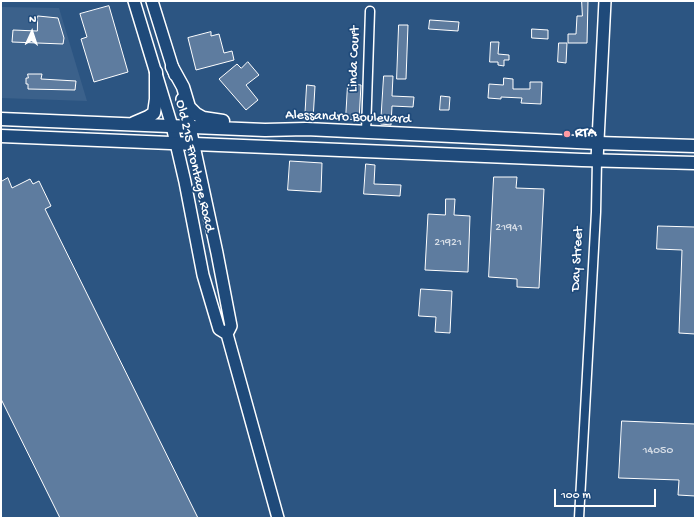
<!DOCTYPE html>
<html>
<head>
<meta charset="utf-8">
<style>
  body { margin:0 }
  #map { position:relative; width:696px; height:519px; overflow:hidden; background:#2c5582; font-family:"Gochi Hand",sans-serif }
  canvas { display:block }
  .frame { position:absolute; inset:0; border:2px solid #fff; pointer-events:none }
  .north { position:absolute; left:12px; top:12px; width:40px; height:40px; -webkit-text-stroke:3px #1f4a7a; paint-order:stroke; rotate:3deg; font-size:11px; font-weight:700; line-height:16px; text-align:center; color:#fff }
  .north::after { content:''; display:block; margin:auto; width:14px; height:18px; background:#fff; clip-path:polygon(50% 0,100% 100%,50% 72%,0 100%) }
  .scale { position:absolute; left:554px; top:489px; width:102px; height:18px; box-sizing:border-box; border:2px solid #fff; border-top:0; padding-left:5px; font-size:12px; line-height:14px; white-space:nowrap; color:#fff; -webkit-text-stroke:3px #1f4a7a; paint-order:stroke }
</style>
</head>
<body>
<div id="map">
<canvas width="696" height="519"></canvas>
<div class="frame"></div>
<div class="north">N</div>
<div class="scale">100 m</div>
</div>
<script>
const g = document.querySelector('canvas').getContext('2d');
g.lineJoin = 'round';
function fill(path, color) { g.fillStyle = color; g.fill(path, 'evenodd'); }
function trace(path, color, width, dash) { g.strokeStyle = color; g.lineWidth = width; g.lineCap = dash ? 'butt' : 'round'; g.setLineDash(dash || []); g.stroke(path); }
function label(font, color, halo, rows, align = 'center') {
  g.font = font + ' "Gochi Hand",sans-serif'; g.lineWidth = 3.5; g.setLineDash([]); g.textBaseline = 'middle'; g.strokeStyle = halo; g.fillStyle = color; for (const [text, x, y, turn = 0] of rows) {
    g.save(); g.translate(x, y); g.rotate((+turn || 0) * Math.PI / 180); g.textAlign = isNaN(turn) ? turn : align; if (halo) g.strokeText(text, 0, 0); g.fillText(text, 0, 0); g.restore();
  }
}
fill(new Path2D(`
  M2 7 59 8 87 101 1 98Z`), '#3b618b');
const building = new Path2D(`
  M582 1H588L587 43H568V34H576L577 16H582Z
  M109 6 128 72 94 82 81 39 87 37 80 14Z
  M38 16 58 18 64 38 63 44 12 42 13 30 37 31Z
  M430 20 459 22 458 31 429 29Z
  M399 25H408L406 79H397Z
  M532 29 548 30V39L532 38Z
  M211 32V36L219 34 224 53 232 51 234 60 196 70 188 38Z
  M491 42H499L498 54 509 55V60H504V66L498 65V62H490Z
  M559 43H567L566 63 558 62Z
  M248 62 259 75 246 85 258 100 246 110 219 79 237 64 241 68Z
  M28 74H42L41 79 76 81 75 90 28 89V84H26V78H28Z
  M384 76H393L392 96 414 97 413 107 392 106 391 125 381 124Z
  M504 78 513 79V89H530V82H542L541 104 521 103 522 98 501 97V99L488 98 489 84 503 85Z
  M348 84 361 85 359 120 346 119Z
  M307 85 315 86 313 120H305Z
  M441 96 450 97 449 110H440Z
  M290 161 322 163 321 192 288 190Z
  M366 164 375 165 374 184 401 185 400 196 364 194Z
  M494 177H517L516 188 544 189 539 288 517 287V279L489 277Z
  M8 178 12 188 30 179 33 184 39 181 51 206 45 209 198 518H60L1 399V182Z
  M446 199H455L454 215 470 216 468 272 425 270 428 214 445 215Z
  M658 226 695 227V334L679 333 682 250 657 249Z
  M421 289 452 291 450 333 435 332 436 317 419 316Z
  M622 421 695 424V496L678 495 679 480 619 478Z`);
fill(building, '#5e7c9f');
trace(building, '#fff', 1);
const street = new Path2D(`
  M366 132 370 11
  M579 518 596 212 597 160`);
const secondary = new Path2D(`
  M134 1 172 126 185 182 203 275 219 329 227 334 278 518
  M152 1 175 75
  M182 99 188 118 217 253 231 326 227 334
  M597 160 605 1`);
const primary = new Path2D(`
  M172 67 183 87 189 107 196 114 203 118 223 121
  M1 119 265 130 306 129 598 143 695 146
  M134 123 148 117 154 113 156 99V72
  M1 136 582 160 695 163`);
trace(street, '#fff', 11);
trace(secondary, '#fff', 14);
trace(primary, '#fff', 15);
trace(street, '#1f4a7a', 8);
trace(secondary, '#1f4a7a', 11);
trace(primary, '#1f4a7a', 12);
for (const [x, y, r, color] of [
  [567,134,4,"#ff9aa2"]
]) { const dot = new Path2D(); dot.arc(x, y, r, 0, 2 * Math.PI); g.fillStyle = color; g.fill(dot); trace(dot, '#1f4a7a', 1.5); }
label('12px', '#d7dee7', null, [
  ["21941",509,228],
  ["21921",448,243],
  ["14050",658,451]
]);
label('14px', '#fff', '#1f4a7a', [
  ["Linda Court",355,59,-88],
  ["Alessandro Boulevard",348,118,2],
  ["Old 215 Frontage Road",194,166,77],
  ["Day Street",578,259,-87]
]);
label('bold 14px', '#fff', '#1f4a7a', [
  ["RTA",575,134]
], 'left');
</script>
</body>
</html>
